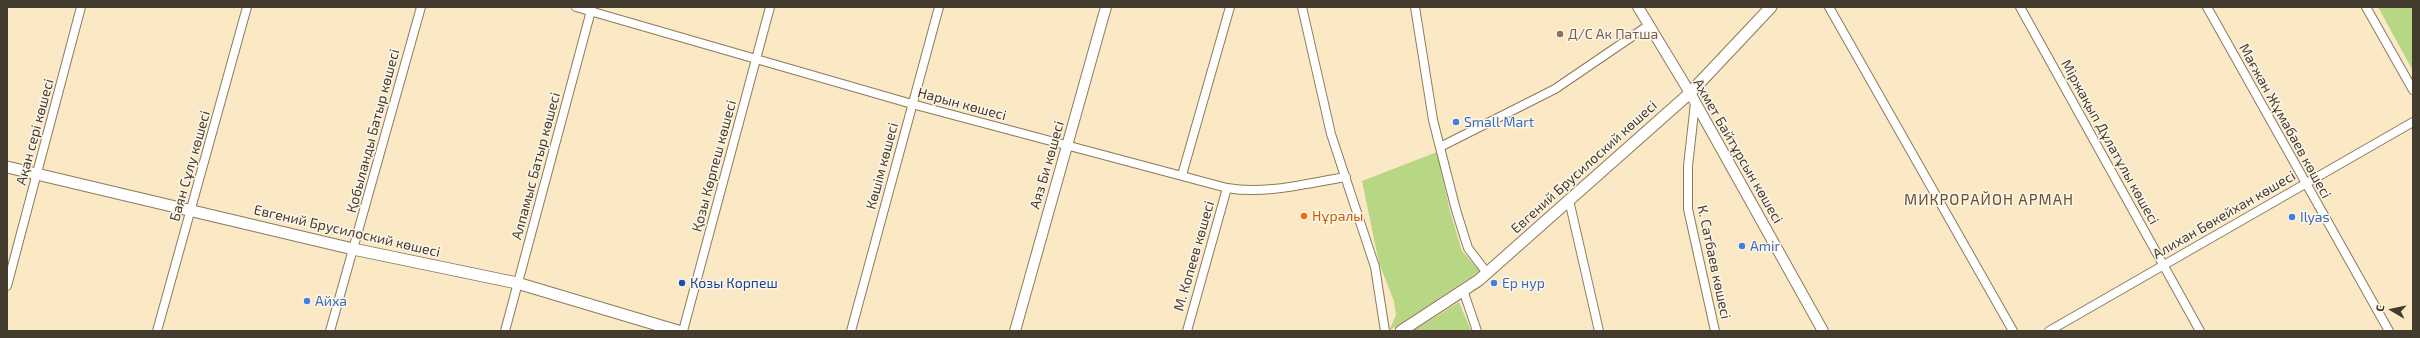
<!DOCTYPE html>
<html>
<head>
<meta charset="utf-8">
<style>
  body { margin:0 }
  #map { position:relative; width:2420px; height:338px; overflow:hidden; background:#fbe8c5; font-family:"Exo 2",sans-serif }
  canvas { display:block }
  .frame { position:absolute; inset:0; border:8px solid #433c2e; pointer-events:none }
  .north { position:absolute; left:2372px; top:290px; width:40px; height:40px; -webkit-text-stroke:3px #fef6e9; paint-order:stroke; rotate:279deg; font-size:11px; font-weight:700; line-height:16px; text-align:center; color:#433c2e }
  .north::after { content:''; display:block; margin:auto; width:14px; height:18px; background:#433c2e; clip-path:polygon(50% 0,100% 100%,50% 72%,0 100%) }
</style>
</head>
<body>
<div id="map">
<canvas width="2420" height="338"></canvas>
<div class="frame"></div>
<div class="north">С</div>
</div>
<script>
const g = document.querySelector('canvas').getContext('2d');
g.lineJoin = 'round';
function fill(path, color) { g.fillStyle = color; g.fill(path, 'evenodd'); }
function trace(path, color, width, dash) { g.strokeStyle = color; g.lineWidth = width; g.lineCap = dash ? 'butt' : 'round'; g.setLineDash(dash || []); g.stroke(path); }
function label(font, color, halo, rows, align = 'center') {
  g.font = font + ' "Exo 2",sans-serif'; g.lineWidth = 3; g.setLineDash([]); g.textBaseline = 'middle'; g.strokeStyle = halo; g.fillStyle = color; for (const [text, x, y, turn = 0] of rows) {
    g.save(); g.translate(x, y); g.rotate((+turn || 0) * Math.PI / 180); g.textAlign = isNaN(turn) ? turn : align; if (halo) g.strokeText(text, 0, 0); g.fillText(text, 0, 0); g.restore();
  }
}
fill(new Path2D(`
  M2378 7H2413V71Z
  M1437 152 1450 211 1462 251 1480 271 1389 331 1396 315 1394 301 1379 263 1362 181Z
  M1459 302 1471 331H1413Z`), '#b8d784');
const minor = new Path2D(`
  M576 7 912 104 1227 188C1266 195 1307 183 1346 177
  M1302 7 1331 134 1375 267 1385 331
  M1415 7 1433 120 1456 210 1468 248 1487 273
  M1829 7 2013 331
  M2020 7 2200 331
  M2207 7 2389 331
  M2366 7 2413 90
  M1695 103 1688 166V209L1715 331
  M1440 147 1555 89 1649 25
  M1182 175 1230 7
  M1569 200 1599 331
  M7 286 81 7
  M1463 290 1477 331
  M157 331 247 7
  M330 331 421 7
  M505 331 592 7
  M683 331 770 7
  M851 331 939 7
  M1187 331 1227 188
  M2049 331 2413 122`);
const tertiary = new Path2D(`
  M1638 7 1690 93 1823 331
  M1015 331 1106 7`);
const secondary = new Path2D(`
  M7 167 353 249 517 283 678 331
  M1401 331 1479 280 1690 93 1771 7`);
trace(minor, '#8c7a5b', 10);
trace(tertiary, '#8c7a5b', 12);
trace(secondary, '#8c7a5b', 13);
trace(minor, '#fff', 8);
trace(tertiary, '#fff', 10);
trace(secondary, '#fff', 11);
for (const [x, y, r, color] of [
  [1560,34,4,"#8d6e63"],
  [1456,122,4,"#3f7fe0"],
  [1304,216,4,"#e8710a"],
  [2292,217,4,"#3f7fe0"],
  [1742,246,4,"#3f7fe0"],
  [682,283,4,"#1a4fb4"],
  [1494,283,4,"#3f7fe0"],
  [307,301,4,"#3f7fe0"]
]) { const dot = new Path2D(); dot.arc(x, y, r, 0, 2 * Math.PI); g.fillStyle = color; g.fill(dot); trace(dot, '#fef6e9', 1.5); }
label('14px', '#785e54', '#fef6e9', [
  ["Д/С Ак Патша",1568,34]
], 'left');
label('14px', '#433c2e', '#fef6e9', [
  ["Нарын көшесі",962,104,15],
  ["Мағжан Жұмабаев көшесі",2285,121,61],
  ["Қобыланды Батыр көшесі",373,131,-75],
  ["Ақан сері көшесі",35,132,-75],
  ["Міржақып Дұлатұлы көшесі",2110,142,61],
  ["Ахмет Байтұрсын көшесі",1738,151,60],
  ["Аяз Би көшесі",1047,165,-74],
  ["Баян Сұлу көшесі",190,166,-74],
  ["Алпамыс Батыр көшесі",536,166,-75],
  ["Қозы Көрпеш көшесі",714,166,-75],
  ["Көшім көшесі",882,166,-75],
  ["Евгений Брусилоский көшесі",1584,167,-42],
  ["Алихан Бөкейхан көшесі",2224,215,-30],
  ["Евгений Брусилоский көшесі",347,231,13],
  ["М. Копеев көшесі",1194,256,-74],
  ["К. Сатбаев көшесі",1714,262,78]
]);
label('14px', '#366cbe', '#fef6e9', [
  ["Small Mart",1464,122],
  ["Ilyas",2300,217],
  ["Amir",1750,246],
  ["Ер нур",1502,283],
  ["Айха",315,301]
], 'left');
label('14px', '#c56008', '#fef6e9', [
  ["Нұралы",1312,216]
], 'left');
label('14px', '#164399', '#fef6e9', [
  ["Козы Корпеш",690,283]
], 'left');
g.letterSpacing = '1px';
label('15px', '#635235', '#fef6e9', [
  ["МИКРОРАЙОН АРМАН",1989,200]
]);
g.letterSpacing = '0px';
</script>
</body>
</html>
